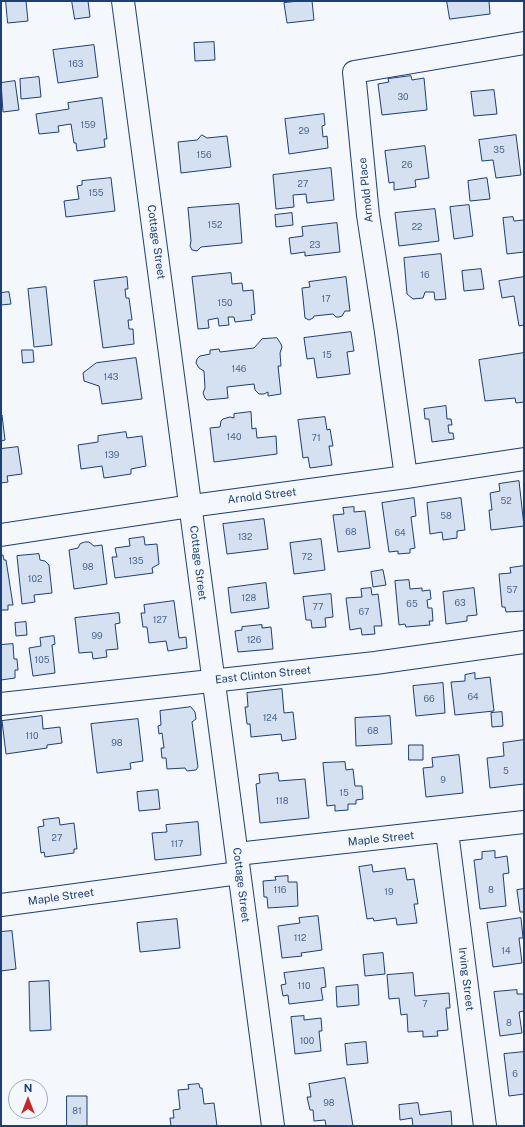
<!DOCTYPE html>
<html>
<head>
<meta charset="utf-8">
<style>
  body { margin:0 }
  #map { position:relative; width:525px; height:1127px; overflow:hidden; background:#f4f7fb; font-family:"Public Sans",sans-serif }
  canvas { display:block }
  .frame { position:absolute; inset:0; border:2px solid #1d3f73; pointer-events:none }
  .north { position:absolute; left:8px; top:1079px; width:40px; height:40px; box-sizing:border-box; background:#f4f7fb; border:1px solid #9eadc5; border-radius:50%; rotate:0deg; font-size:11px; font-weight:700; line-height:16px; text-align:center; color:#1d3f73 }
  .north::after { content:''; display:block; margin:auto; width:14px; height:18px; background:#c62828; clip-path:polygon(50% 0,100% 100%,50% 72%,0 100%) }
</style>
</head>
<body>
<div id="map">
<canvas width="525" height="1127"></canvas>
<div class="frame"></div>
<div class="north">N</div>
</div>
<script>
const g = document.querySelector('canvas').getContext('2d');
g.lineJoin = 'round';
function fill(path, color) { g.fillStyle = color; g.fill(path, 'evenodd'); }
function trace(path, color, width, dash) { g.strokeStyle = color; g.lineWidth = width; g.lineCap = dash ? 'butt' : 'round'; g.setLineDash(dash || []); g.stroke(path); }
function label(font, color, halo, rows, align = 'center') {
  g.font = font + ' "Public Sans",sans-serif'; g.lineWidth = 3; g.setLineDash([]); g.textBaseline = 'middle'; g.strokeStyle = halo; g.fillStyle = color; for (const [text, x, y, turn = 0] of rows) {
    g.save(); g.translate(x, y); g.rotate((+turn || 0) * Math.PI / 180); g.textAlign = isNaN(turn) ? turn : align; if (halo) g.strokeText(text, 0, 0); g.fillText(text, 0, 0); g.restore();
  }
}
const building = new Path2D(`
  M6 1H26L28 21 8 23Z
  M72 1H88L90 17 75 19Z
  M299 1H312L314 20 287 23 284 3Z
  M447 1H489L490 14 450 19Z
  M214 42 215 60 195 61 194 43Z
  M94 45 98 77 58 83 53 50Z
  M411 76 412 80 424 78 427 110 382 115 378 84 389 82 388 79Z
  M39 77 41 97 21 99 20 79Z
  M15 81 19 110 3 112 1 83Z
  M494 90 497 114 474 116 471 92Z
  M102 98 107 139H104L105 147 77 151 76 143H74L71 124 58 126 59 132 39 134 36 114 69 109 68 103Z
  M324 114 325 125 322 126 323 137 327 136 328 148 289 154 285 119Z
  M202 135 207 138 227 136 231 167 181 173 178 142 197 140Z
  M516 135 521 175 496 178 493 160 482 161 479 140Z
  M425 146 429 178 415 180 416 187 394 190V182L389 183 385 151Z
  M331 168 334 200 307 203 306 194 293 195 294 207 276 209 273 175Z
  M111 178 115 211 66 217 64 201 79 199 77 186 82 185V181Z
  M487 178 490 199 470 201 468 181Z
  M239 204 242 243 201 247 197 251 192 250 190 246 191 241 188 208Z
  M469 205 473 236 454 239 450 207Z
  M435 209 439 241 399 246 395 213Z
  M292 213 293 225 276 227 275 215Z
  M513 217 514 221 524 220V252L507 254 503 218Z
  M337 223 340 252 305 256V252L291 254 289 238 303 236 302 227Z
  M441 254 446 299 435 300 434 292H425L423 298 413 299 407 294 404 258Z
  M481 269 484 289 464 291 462 271Z
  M231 273 232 284 242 283 243 291 253 290 255 314 251 315 252 320 235 322 234 317H228L229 325 219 326 218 318 208 320 209 328 198 329 192 277Z
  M127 277 128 289H125L126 298H129L132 320H128L129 329H133L134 344 103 348 94 281Z
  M346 277 350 311H345L342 316 339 317H336L333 314 314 316 313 318 309 320 305 318 302 288 310 287 309 282Z
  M524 277V325L519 326 514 296 502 298 499 281Z
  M46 287 52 345 34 347 28 289Z
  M9 292 11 304 1 305V293Z
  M351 332 354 351 347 352 350 374 317 378 314 358 307 359 304 338Z
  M277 338 281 344 282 347 280 353 281 366H278L281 394 268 396V392L264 394H259L255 390 254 384 227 387 228 398 207 400 205 398 203 393 205 388 204 371 199 368 196 363 197 359 200 356 210 354V350L219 349 220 352 254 348 262 339Z
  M22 350H33L34 362 23 363Z
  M524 353V402L516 403 515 398 485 401 479 360Z
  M136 358 142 399 102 404 99 386 84 381 83 373 96 363Z
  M446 406 447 419H451L452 425H448L449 433H453L454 439 432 442 429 419H425L424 409Z
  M251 412 252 429 256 428 257 438 276 436 277 454 214 462 210 428 220 427 221 421 223 419 230 417 234 418V414Z
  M1 415H2L5 440 1 441Z
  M325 417 327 430 330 429 333 446H329L332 465 310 468 308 457 303 458 298 420Z
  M126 432 127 438 142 436 146 466 131 469V474L104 478 102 466 81 469 78 445 98 442V436Z
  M18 447 22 474 7 476 8 482 1 483V449Z
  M519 481 524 526 491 530 489 510H492L490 493 500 491 499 484Z
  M414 498 416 516 411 517 415 548 410 549V553L398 554V551L389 552 382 503Z
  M461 498 465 530 457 531V538L443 540 442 532 430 534 427 503Z
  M354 507V512L365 511 370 548 338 552 333 515 344 514 343 508Z
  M264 519 268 549 227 554 223 524Z
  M144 537 145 545 157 544 159 564 152 568 153 573 115 578 112 557H117L115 548 130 546 129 539Z
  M321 539 325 570 294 574 290 543Z
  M85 542H89L94 546 102 545 107 584 74 589 69 550 78 548 80 544Z
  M39 554 40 560 45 561 49 565 52 593 34 595 35 602 22 604 17 556Z
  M1 555H3L4 560H6L13 605H8V610H1Z
  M524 566V611L506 612 505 607H502L499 574 511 573 510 568Z
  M383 570 386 585 373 587 371 572Z
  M409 580 410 589 422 588V591L430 590 431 599 427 600 428 608H432L433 621H429L430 625 406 627 405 624 399 625 395 581Z
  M266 583 269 608 231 613 228 588Z
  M371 588 372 595 378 594 382 626H374L375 634 362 635 361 628 350 630 346 598 362 597 361 589Z
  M474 588 477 615 467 616V621L446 624 443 592Z
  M331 594 333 617 325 618 326 627 312 628 311 620H306L303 597Z
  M174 601 179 638 186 637 187 648 168 651 166 641 149 643 147 627H143L141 613H145L144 605Z
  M119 613 120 623 115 624 118 649 106 650 107 657 93 659 92 652 79 653 75 618Z
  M26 622 27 635 16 636 15 623Z
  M262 625V628L271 627 273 649 238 652 235 631 242 630V627Z
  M54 636 55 644 52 645 55 673 33 676 29 648 41 646 40 638Z
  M13 644 14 659H17L18 670H15V678L1 680V645Z
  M475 673V679L490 677 494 711 455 715 451 682 465 681V675Z
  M443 683 445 713 416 716 413 686Z
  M282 689 284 713 293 712 296 739 282 741 281 734 251 737 250 724H247L245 707H248L247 693Z
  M191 707 195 712 196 719 192 722 198 767 196 770 187 771 185 768 167 769 166 758H162L161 748H164L162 733 159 734 158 726 161 725 160 711Z
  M502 712 503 726 492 727 491 713Z
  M42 716 43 729 60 727 62 743 47 745V748L6 754 2 721Z
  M390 716 392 744 356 746 355 718Z
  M138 719 143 761 130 763 131 769 97 773 91 724Z
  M524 740V784L490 788 487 758 504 756 503 743Z
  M409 745H423V760H409Z
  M459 755 463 793 426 797 423 768 433 767 432 758Z
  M345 762 346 770 353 769 355 786H362L363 799 356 800V804H348V810L335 811V805L327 806 323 763Z
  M278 773 279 781 305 779 309 818 260 823 256 784 260 783 259 775Z
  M158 790 160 809 139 811 137 792Z
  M59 818 60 825 74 823 77 849H74V853L45 857 44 852 41 853 38 827 44 826 43 820Z
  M198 822 201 855 155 860 152 833 167 832 166 825Z
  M495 851V858L507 856 509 873 503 874 506 906 480 909 474 860 482 859V852Z
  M372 865 373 872 405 868 407 880 414 879 418 904H414L417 923 397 925 396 918 374 921 373 918 367 919 359 867Z
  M288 876V882H297L298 906 268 908 267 897H264L263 881 276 880 275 877Z
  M524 889V912H520L517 890Z
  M318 916 322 950 301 953 302 956 282 958 278 926 300 923 299 918Z
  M521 918 523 938H519L522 963 493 967 487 923Z
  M177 919 180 948 140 952 137 923Z
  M12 931 16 969 1 971V932Z
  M383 953 385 974 365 976 363 955Z
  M324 968 326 987 321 988 323 1000 289 1004 288 995 283 996 281 985 286 984 284 973Z
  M413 973 415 996 449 993 450 1008H446L448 1030 437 1031 438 1036 423 1037V1031L408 1032 407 1014 401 1015 399 998 389 999 387 975Z
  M49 981 51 1030 30 1031 29 982Z
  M358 985 359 1005 337 1007 336 987Z
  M517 990V994H524V1011L519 1012 522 1033 500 1036 494 992Z
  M304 1016V1020L321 1018 322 1031H319L321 1051 295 1054 291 1017Z
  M366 1042 368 1063 347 1065 345 1044Z
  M524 1052V1094L509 1096 504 1054Z
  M345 1078 353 1126H326L325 1120 314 1121 313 1110H310L307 1097H311L309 1084Z
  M199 1084 200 1088H202L204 1104 214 1103 217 1126H171L170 1118H174L173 1110 180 1109 178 1090 189 1089 188 1085Z
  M67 1096H87V1126H67Z
  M418 1103 420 1115 451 1111 452 1126H413L412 1118 400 1120 399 1105Z`);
fill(building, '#d5e0f0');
trace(building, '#1d3f73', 1);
const minor = new Path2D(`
  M406 477 386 332 368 215 354 72 524 43
  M1 535 191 506 406 477 524 459
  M1 704 375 663 524 642
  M447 832 485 1126
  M237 854 524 822
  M1 905 239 873`);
const major = new Path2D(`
  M123 1 273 1126`);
trace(minor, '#1d3f73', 24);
trace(major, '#1d3f73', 24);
trace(minor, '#f4f7fb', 22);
trace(major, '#f4f7fb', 22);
label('9px', '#4b6792', null, [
  ["163",76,64],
  ["30",403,97],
  ["159",88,125],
  ["29",304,131],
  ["35",499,150],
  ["156",204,155],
  ["26",407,165],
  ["27",303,184],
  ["155",96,193],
  ["152",215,225],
  ["22",417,227],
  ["23",315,245],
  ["16",425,275],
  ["17",326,299],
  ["150",225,303],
  ["15",327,355],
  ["146",239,369],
  ["143",111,377],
  ["140",234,437],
  ["71",316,438],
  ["139",112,455],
  ["52",506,501],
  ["58",446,516],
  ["68",351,532],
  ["64",400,533],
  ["132",245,537],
  ["72",307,557],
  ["135",136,561],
  ["98",88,567],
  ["102",35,579],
  ["57",512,590],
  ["128",249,598],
  ["63",460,603],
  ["65",412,604],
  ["77",318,607],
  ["67",364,612],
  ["127",160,620],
  ["99",97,636],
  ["126",254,640],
  ["105",42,660],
  ["64",473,697],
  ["66",429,699],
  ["124",270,718],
  ["68",373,731],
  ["110",32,736],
  ["98",117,743],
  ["5",506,771],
  ["9",443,780],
  ["15",344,793],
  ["118",282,801],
  ["27",57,838],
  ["117",177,844],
  ["116",280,890],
  ["8",491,890],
  ["19",389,892],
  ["112",300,938],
  ["14",506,951],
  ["110",304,986],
  ["7",425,1004],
  ["8",509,1023],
  ["100",307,1041],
  ["6",515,1074],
  ["98",329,1103],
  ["81",77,1111]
]);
label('11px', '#1d3f73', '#f4f7fb', [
  ["Arnold Place",366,190,-96],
  ["Cottage Street",156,242,82],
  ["Arnold Street",262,496,-7],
  ["Cottage Street",198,563,83],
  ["East Clinton Street",263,675,-6],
  ["Maple Street",381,839,-6],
  ["Cottage Street",241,885,83],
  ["Maple Street",61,897,-8],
  ["Irving Street",466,979,83]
]);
</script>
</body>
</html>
